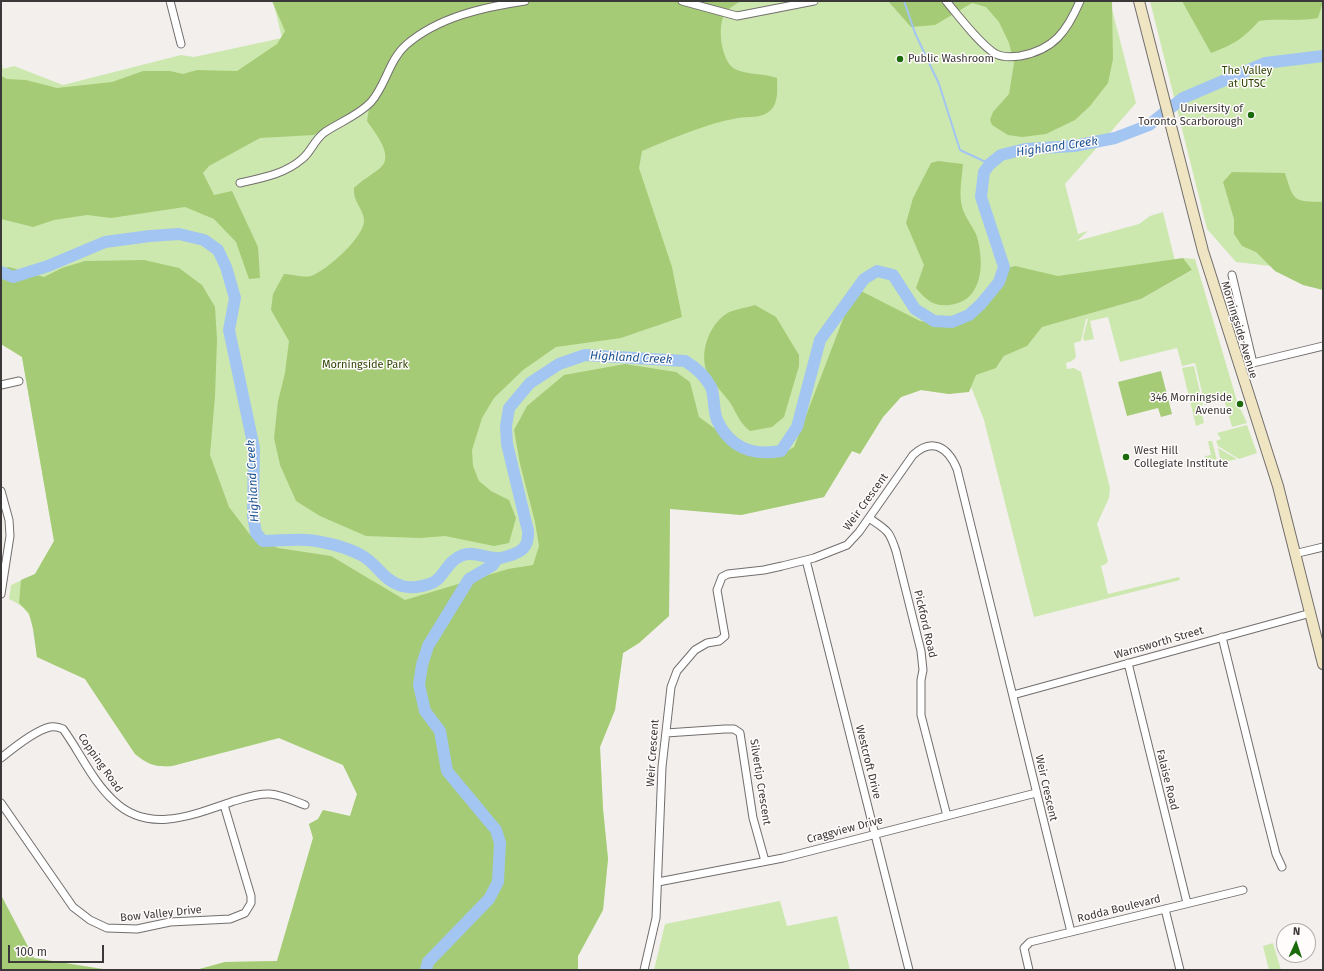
<!DOCTYPE html>
<html>
<head>
<meta charset="utf-8">
<style>
  body { margin:0 }
  #map { position:relative; width:1324px; height:971px; overflow:hidden; background:#f2efed; font-family:"Fira Sans",sans-serif }
  canvas { display:block }
  .frame { position:absolute; inset:0; border:2px solid #3a3838; pointer-events:none }
  .north { position:absolute; left:1276px; top:923px; width:40px; height:40px; box-sizing:border-box; background:#fffcfb; border:1px solid #b0aead; border-radius:50%; rotate:3deg; font-size:11px; font-weight:700; line-height:16px; text-align:center; color:#3a3838 }
  .north::after { content:''; display:block; margin:auto; width:14px; height:18px; background:#1b6a0b; clip-path:polygon(50% 0,100% 100%,50% 72%,0 100%) }
  .scale { position:absolute; left:8px; top:945px; width:96px; height:18px; box-sizing:border-box; border:2px solid #3a3838; border-top:0; padding-left:5px; font-size:12px; line-height:14px; white-space:nowrap; color:#3a3838; -webkit-text-stroke:3px #fffcfb; paint-order:stroke }
</style>
</head>
<body>
<div id="map">
<canvas width="1324" height="971"></canvas>
<div class="frame"></div>
<div class="north">N</div>
<div class="scale">100 m</div>
</div>
<script>
const g = document.querySelector('canvas').getContext('2d');
g.lineJoin = 'round';
function fill(path, color) { g.fillStyle = color; g.fill(path, 'evenodd'); }
function trace(path, color, width, dash) { g.strokeStyle = color; g.lineWidth = width; g.lineCap = dash ? 'butt' : 'round'; g.setLineDash(dash || []); g.stroke(path); }
function label(font, color, halo, rows, align = 'center') {
  g.font = font + ' "Fira Sans",sans-serif'; g.lineWidth = 3; g.setLineDash([]); g.textBaseline = 'middle'; g.strokeStyle = halo; g.fillStyle = color; for (const [text, x, y, turn = 0] of rows) {
    g.save(); g.translate(x, y); g.rotate((+turn || 0) * Math.PI / 180); g.textAlign = isNaN(turn) ? turn : align; if (halo) g.strokeText(text, 0, 0); g.fillText(text, 0, 0); g.restore();
  }
}
fill(new Path2D(`
  M273 1H1110L1136 103 1065 184 1078 234 1088 231 1077 241 1139 224 1150 216 1163 212 1177 269 1072 306 1003 348 997 367 1004 356 1027 345 1041 327 1141 299 1191 271 1183 258 1195 259 1237 401 1236 402 1237 407 1239 406 1247 423 1232 427 1223 396H1221L1222 400 1205 405 1195 363 1182 366 1177 348 1120 362 1108 317 1090 321 1094 339 1084 341 1083 337 1088 319H1086L1081 341 1074 343 1076 357 1072 361 1066 363 1067 369 1074 368 1081 372 1110 488 1109 498 1097 524 1108 561 1106 564 1101 566 1108 594 1179 577 1180 580 1034 617 984 420 971 387 949 394 921 390 901 397 883 417 860 454 852 451 824 497 741 515 670 508 669 616 639 643 623 653 615 710 600 747 603 809 608 859 603 910 578 956V970H196L225 962 277 961 313 838 309 824 318 819 323 810 350 816 357 794 343 765 279 738 172 766C155 767 149 765 135 754L85 679 37 657C34 632 36 610 9 599L11 585 35 574 54 541 22 357 1 344V59L3 69 14 66 63 85 181 55 194 57 282 38Z
  M1150 1H1323V265L1280 267 1236 262 1207 229Z
  M1194 366 1203 405 1200 406 1204 423 1196 426 1182 368Z
  M1247 425 1257 453 1239 459 1218 446 1216 441 1221 439 1217 433Z
  M1208 441H1212L1218 464 1207 466 1205 456 1211 455Z
  M1218 448 1237 459 1221 463Z
  M780 901 787 926 837 916 850 970H654L665 924Z
  M1273 943 1281 970H1269L1263 946Z`), '#cde8ae');
fill(new Path2D(`
  M272 1H741C736 4 729 8 726 12 716 24 721 62 735 69 747 75 763 73 777 78 777 89 779 101 771 110 762 119 749 116 738 118 705 124 673 138 642 151L639 168 672 267 682 317 621 338 556 347 523 370 494 398 482 418 472 450 473 466 479 481 491 491 509 500 516 518 509 543 494 546 445 536 420 538 366 536 320 516 296 501 280 465 274 438 278 401 285 373 289 341 271 310 273 294 284 274C291 274 304 278 311 276 326 271 366 236 364 219 362 207 353 202 354 188 362 180 370 176 379 169 396 157 375 133 367 121L369 108 365 104 314 135 260 138 209 166 203 173 214 195 232 191 258 247 260 278 249 279 236 242 214 219 185 207 111 218 87 215 54 220 33 227 1 219V76L7 79 26 80 57 88 112 82 143 71H170L183 74 197 70 237 71 277 44 285 31Z
  M888 1H1112L1113 59 1108 83 1090 106 1075 120 1046 134 1022 137 1008 135 992 125 990 120 993 112 1009 94 1014 63 1009 43 999 22 986 7 972 3 935 25 911 27Z
  M1182 1H1323V2L1318 18C1298 22 1279 18 1259 21 1244 38 1233 45 1211 53Z
  M938 161 963 164C962 178 958 196 963 210 966 218 972 226 976 234 984 257 985 297 955 304 935 308 928 302 916 288L924 265 906 223 913 198 931 163Z
  M1232 172 1285 173C1294 202 1293 201 1323 202V290L1303 285 1275 271 1256 252 1242 246 1234 234V219L1223 182Z
  M1183 258 1192 270 1141 299 1042 327 1027 346 1004 356 996 368 976 375 969 392 949 394 921 390 901 397 883 417 860 454 852 451 824 497 741 515 670 509 669 616 639 643 623 653 615 710 600 747 603 809 608 859 603 910 578 956V970H196L225 962 277 961 313 838 309 824 318 819 323 810 350 816 357 794 343 765 279 738 172 766C155 767 149 765 135 754L85 679 37 657 33 629 29 613 19 603 21 580 35 574 54 541 22 357 1 344V269L9 267 44 277 62 268 85 261 144 260 179 268 202 285 215 307 217 340 215 396 210 455 229 507 251 536 278 548 331 556 405 600 508 569 533 565 539 546 535 522 520 464 514 430 527 406 564 375 625 364 676 372 690 382 699 417 740 447 757 453 781 455 794 447 853 293 861 291 920 321 943 325 971 315 1008 268 1015 266 1058 276Z
  M755 305 776 317 799 355V366L784 417 772 427 750 431C739 423 736 411 729 401 722 392 714 384 708 374 698 355 709 325 726 314 733 309 747 308 755 305Z
  M1161 371 1172 414 1161 417 1158 408 1127 416 1118 382Z
  M1 895 34 958 109 970H1Z`), '#a5cb76');
trace(new Path2D(`
  M904 1 915 33 939 84 960 150 990 164`), '#a3c5f1', 2);
trace(new Path2D(`
  M1 272 13 277 48 266 105 242 150 236 179 234 204 240 218 250 226 267 235 298 229 330 254 448 253 516 256 533 263 541C277 541 292 539 306 540 323 541 346 547 361 555 377 563 382 580 402 586 412 589 432 586 439 578 447 569 451 559 463 555 474 551 485 558 496 558 500 559 504 557 508 556 522 552 529 547 528 531L507 444 506 426 509 408 530 383 559 364 585 355 685 361C695 367 705 376 711 387 715 397 713 410 717 420 730 448 752 456 781 451L797 427 820 340 864 279 877 271 893 275 915 309 934 321 952 322 969 315 981 304 999 282 1004 267 981 197 984 172 990 164 1001 155 1025 149 1074 146 1115 138 1149 125 1183 98 1265 63 1323 56
  M426 970 428 962 489 899 498 882 500 843 496 830 447 771 440 731 425 711 419 685 422 665 428 646 469 579 493 565 497 559`), '#a3c5f1', 12);
const street = new Path2D(`
  M170 1 181 44
  M682 1 737 16 814 1
  M946 1C958 15 980 45 996 54 1004 58 1013 57 1020 56 1054 50 1067 31 1080 1
  M240 183C262 178 285 174 302 159 312 151 313 141 325 132 340 122 359 115 371 102 386 85 389 60 406 45 438 17 484 7 525 1
  M1232 275 1253 363 1323 346
  M1 385 19 381
  M1 491 9 520 10 536 1 594
  M869 518C888 531 889 530 896 551L921 651 923 670 921 680V715L947 816
  M1294 554 1323 547
  M806 560 909 970
  M1222 637 1263 803 1276 854 1282 867
  M1128 663 1187 903
  M1013 695 1311 613
  M666 733 725 729H734L740 733 753 818 765 861
  M1 758C12 749 36 730 50 727 55 726 59 727 63 729 80 752 92 781 114 801 149 835 195 814 234 801 245 798 258 793 270 794 282 795 294 801 305 805
  M1 803 73 907 90 920 107 928 137 929 170 922 230 919 245 913 251 903V896L224 805
  M658 882 783 858 1036 793
  M1165 909 1180 970
  M644 970 656 918 662 767 671 687 677 671 695 650 707 643 719 641 725 636 717 590 722 577 728 574 764 570 782 566 814 558 847 545 859 532 913 455C932 437 948 447 957 469L1071 932
  M1029 970 1024 948 1030 942 1243 890`);
const secondary = new Path2D(`
  M1139 1 1203 251 1278 486 1323 664`);
trace(street, '#726e6d', 9);
trace(secondary, '#726e6d', 12);
trace(street, '#fff', 7);
trace(secondary, '#efe5c3', 10);
for (const [x, y, r, color] of [
  [900,59,4,"#1b6a0b"],
  [1251,115,4,"#1b6a0b"],
  [1240,404,4,"#1b6a0b"],
  [1126,457,4,"#1b6a0b"]
]) { const dot = new Path2D(); dot.arc(x, y, r, 0, 2 * Math.PI); g.fillStyle = color; g.fill(dot); trace(dot, '#fffcfb', 1.5); }
label('11px', '#3a3838', '#fffcfb', [
  ["Public Washroom",908,59],
  ["University of",1243,109,"right"],
  ["Toronto Scarborough",1243,122,"right"],
  ["346 Morningside",1232,398,"right"],
  ["Avenue",1232,411,"right"],
  ["West Hill",1134,451],
  ["Collegiate Institute",1134,464]
], 'left');
label('11px', '#2e4506', '#fffcfb', [
  ["The Valley",1247,71],
  ["at UTSC",1247,84],
  ["Morningside Park",365,365]
]);
label('11px', '#3a3838', '#fffcfb', [
  ["Morningside Avenue",1239,330,73],
  ["Weir Crescent",866,502,-54],
  ["Pickford Road",925,624,77],
  ["Warnsworth Street",1159,643,-16],
  ["Weir Crescent",653,753,-86],
  ["Westcroft Drive",868,762,76],
  ["Copping Road",100,763,55],
  ["Falaise Road",1167,780,76],
  ["Silvertip Crescent",760,782,81],
  ["Weir Crescent",1046,788,77],
  ["Craggview Drive",845,830,-15],
  ["Rodda Boulevard",1119,909,-14],
  ["Bow Valley Drive",161,914,-6]
]);
label('italic 12px', '#1c5595', '#fffcfb', [
  ["Highland Creek",1057,147,-8],
  ["Highland Creek",631,358,3],
  ["Highland Creek",253,481,-93]
]);
</script>
</body>
</html>
